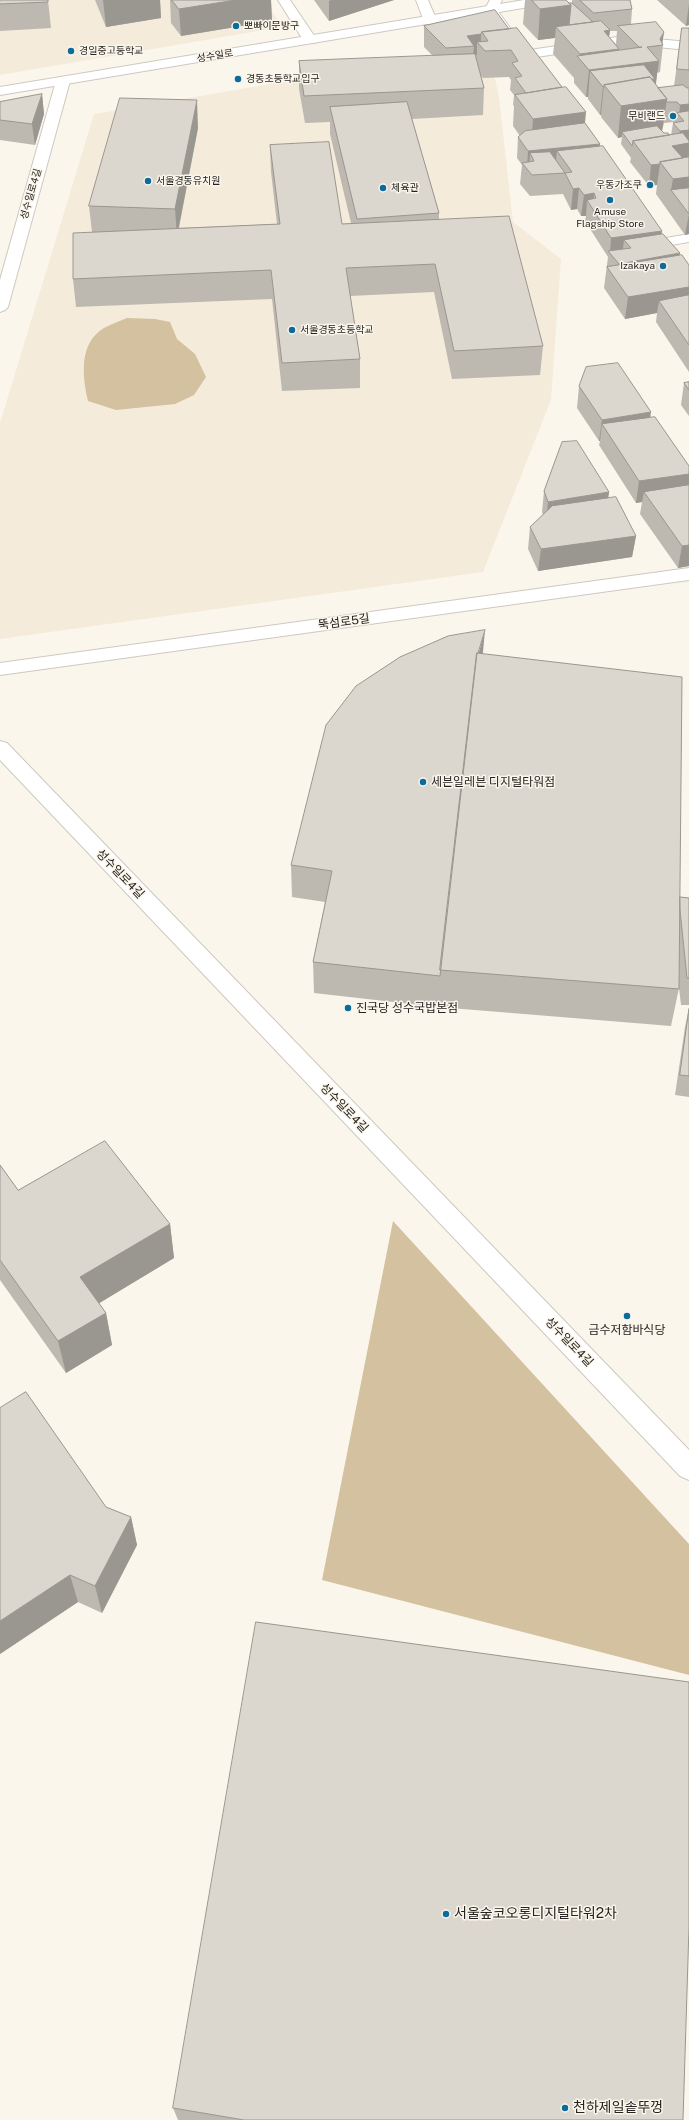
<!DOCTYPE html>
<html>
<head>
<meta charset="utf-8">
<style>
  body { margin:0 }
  canvas { display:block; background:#fbf6ec }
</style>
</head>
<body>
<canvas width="689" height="2120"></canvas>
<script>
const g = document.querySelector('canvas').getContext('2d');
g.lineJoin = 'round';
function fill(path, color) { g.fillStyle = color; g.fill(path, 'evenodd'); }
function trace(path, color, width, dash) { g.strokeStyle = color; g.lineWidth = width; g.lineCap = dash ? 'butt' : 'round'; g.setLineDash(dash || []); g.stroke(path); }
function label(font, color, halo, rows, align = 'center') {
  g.font = font + ' "Public Sans","Noto Sans KR",sans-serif'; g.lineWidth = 3; g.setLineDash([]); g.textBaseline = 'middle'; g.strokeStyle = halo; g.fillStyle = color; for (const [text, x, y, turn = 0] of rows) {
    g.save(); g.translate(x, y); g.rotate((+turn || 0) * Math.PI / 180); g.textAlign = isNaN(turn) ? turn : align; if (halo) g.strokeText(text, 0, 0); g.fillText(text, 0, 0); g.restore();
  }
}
fill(new Path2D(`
  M0 0H265L282 27 0 75Z
  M488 47 499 97 513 222 561 259 551 400 483 572 0 639V423L94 114Z`), '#f4ebdb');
fill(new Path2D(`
  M127 318 155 319 170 322 177 339 195 354 206 377 194 395 175 404 116 410 88 401C82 375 79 343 104 328 111 324 120 321 127 318Z
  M393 1221 689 1544V1675L322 1580Z`), '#d3c19f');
const street = new Path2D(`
  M278 0H290L317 40 315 43H305Z
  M416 0H428L437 21 435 24H425Z
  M490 0H502L497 10 511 29 509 32H499L484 10Z
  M624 36 689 42V50L624 44 523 59 516 55 523 51Z
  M63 77 70 81 8 307 5 310 0 312V280L56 81Z
  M689 234V242L665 246 660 245 658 242 660 239Z
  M689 568V580L0 675V663Z
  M0 741 7 743 689 1450V1480L680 1476 0 760Z`);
const secondary = new Path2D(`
  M524 0H553L547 4 0 95V87Z`);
trace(street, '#cec9c0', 2);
trace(secondary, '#cec9c0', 2);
fill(street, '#fff');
fill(secondary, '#fff');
fill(new Path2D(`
  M0 0H48L51 28 0 31Z
  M95 0H160L161 18 106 27Z
  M170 0H271L272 21 181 36 171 23Z
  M314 0H394L329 21Z
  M525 0H566L569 3H572V0H630L632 9 631 24 664 32 662 44 663 45 660 72 657 73 656 85 658 88 674 86 682 28H689V234L685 235 656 194 657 185 649 186 630 162 631 158 621 144 622 137 618 138 601 117V115H600L588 99V97H586L574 83V78L553 54 555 38 538 40 523 24ZM610 31H617L616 44 609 37ZM674 122 673 123 671 135 664 133 661 131H662L664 123Z
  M657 0H689V25L686 26Z
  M424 26 509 29 585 123 600 144 599 147 662 231 661 234 680 253 679 255 689 265V372L656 322 657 313 625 319 604 288 608 257 585 221 586 216H581L577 209 571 210 563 194V184V194L530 196 520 184 522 165 517 158 518 137 520 136 513 126 514 106 513 105 514 95 510 90 511 80 509 77 483 78 481 75 484 88 483 115 412 119 439 213V219L543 346 540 375 452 379 434 292 350 296 360 359V388L282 391 272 299 76 307 73 279 92 232 89 206 198 128 179 228 277 224 271 172 270 145 342 224 351 223 330 134V122L305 123 299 89V61L433 56 424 47Z
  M42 94 44 114 35 145 0 140V102Z
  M689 382V416L681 405 684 383Z
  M579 386 650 417 689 566 678 568 640 514 642 502 636 503 599 445 600 441H599L577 408Z
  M544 491 609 492 608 498 636 536 632 557 538 571 528 549 530 527 543 515 542 512Z
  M483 654 680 897 689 898V1005H681L679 988 671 1026 438 1007 314 993 313 962 325 902 292 897 291 865Z
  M689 1008V1097L675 1095 685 1027Z
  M0 1165 18 1190 170 1224 174 1258 99 1303 106 1313 112 1345 66 1373 0 1280Z
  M106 1507 131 1517 137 1545 102 1613 78 1602 0 1654Z
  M173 2108 683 2120H178Z`), '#bdb9b1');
fill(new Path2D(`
  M103 0H160L161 18 106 27Z
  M236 0H271L272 21 181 36 179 9Z
  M331 0H394L329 21V1Z
  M689 4V25L686 26Z
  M571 5 569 25 556 27 555 38 538 40 540 9Z
  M610 30 607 50 619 49 617 66 659 61 655 89 667 99 662 131 625 137 622 132V137L618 138 621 106 604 85 601 115H600L603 87 590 71 588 97H586L589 70 580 60V54L604 31Z
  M664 32 662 45 660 39Z
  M481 34V46L477 42V55H473L474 46 467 36Z
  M42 94 44 114 35 145 32 124Z
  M197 100 198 128 177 236 175 209Z
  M689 104V124L684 121 679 115 680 105Z
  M586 112 583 144 531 150 533 119Z
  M689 130V208L671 190 673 179 670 163 638 148 678 145 680 131Z
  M600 144 597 164 557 151 555 169 534 161 530 153 529 171 527 168 528 151Z
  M660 164 657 185 649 186 651 165Z
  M579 188 577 209 571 210 573 189Z
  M594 193 593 208 587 200 586 216H581L584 195Z
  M689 214V234L685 235Z
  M662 231 659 252 624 240 622 257 610 253 611 238Z
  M680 253 676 274 616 281 619 264Z
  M689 287V308L659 301 657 313 625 319 628 297Z
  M651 412 648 434 602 424 600 441H599L602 420Z
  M689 474V495L644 492 642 502 636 503 639 481Z
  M609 492 606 513 546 523 548 502Z
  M636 536 632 557 538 571 541 549Z
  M689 545V566L678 568 682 546Z
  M485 630 482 663 477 659Z
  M170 1224 174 1258 88 1310 80 1277Z
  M106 1313 112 1345 66 1373 58 1341Z
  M131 1517 137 1545 102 1613 95 1586Z
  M70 1575 78 1602 0 1654V1621Z`), '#9a9690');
const building = new Path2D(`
  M0 0H48V2L0 4Z
  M172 0H236L179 9Z
  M532 0H566L571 5 540 9Z
  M580 0H630L632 9 594 13Z
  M569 3H572L593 22 569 25 571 5Z
  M495 10 509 29 482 32 481 34 467 36 474 46 446 48 424 26Z
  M601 21 610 30 604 31 619 49 580 54 556 27Z
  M656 22 664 32 660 39 663 45 647 47 659 61 589 70 577 56 642 47H639L618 26Z
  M517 28 562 87 526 93 515 78 522 76 512 63 518 61 511 50 485 51 477 42 488 41 482 32Z
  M682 28H689V70L677 69Z
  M475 54 484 88 304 96 299 61Z
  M644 65 655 79H652L650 77 604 85V87H603L590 71Z
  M650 77 667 99 621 106 604 85Z
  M683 85 687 88H689V104L680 105 677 102H666L667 99 658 88Z
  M566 87 586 112 533 119 515 95Z
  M42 94 32 124 0 120V102Z
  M120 98 197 100 175 209 89 206Z
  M407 102 439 213 357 219 330 107Z
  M689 111V130L680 131 673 123 684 121 677 113Z
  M585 123 600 144 528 151 518 137 525 131Z
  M657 126 664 133H668L670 135 633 141 632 146 622 132Z
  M683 133 689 141V143L672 146 683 158 660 162V164L651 165 633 141Z
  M329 142 342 224 509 216 543 346 454 351 435 264 346 268 360 359 282 363 271 270 73 279V233L280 224 270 145Z
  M603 146 662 231 611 238 587 200 596 198 594 193 584 195 579 188 573 189 565 173 572 172 557 151Z
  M550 152 565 173 532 175 522 163 534 161 530 153Z
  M689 157V177L673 179 660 162Z
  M689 188V214L671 190Z
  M663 234 680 253 619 264 608 251 631 248 624 240Z
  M682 255 689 265V287L628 297 607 267Z
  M689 295V345L659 301Z
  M618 363 651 412 602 420 579 386 586 367Z
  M689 382V390L684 383Z
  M655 417 689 466V474L639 481 602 424Z
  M577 441 609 492 548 502 544 491 562 442Z
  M689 485V545L682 546 644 492Z
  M616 497 636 536 541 549 530 527 552 506Z
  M485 630 478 653H477L440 976 313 962 332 871 291 865 326 725 356 686 400 657 448 636Z
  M477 653 682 677 679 989 440 970Z
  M680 897 689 898V978H687L680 910Z
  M689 1009V1076L680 1075Z
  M105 1141 170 1224 80 1277 106 1313 58 1341 0 1260V1165L18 1190Z
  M26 1392 106 1507 131 1517 95 1586 70 1575 0 1621V1408Z
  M256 1622 689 1682V1927L683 2120H244L173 2108Z`);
fill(building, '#dcd7ce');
trace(building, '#9a9690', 1);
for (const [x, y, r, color] of [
  [236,26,4,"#0c6b9a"],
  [71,51,4,"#0c6b9a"],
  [238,79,4,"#0c6b9a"],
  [673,116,4,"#0c6b9a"],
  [148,181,4,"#0c6b9a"],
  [650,185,4,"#0c6b9a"],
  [383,188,4,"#0c6b9a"],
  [610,200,4,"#0c6b9a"],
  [663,266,4,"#0c6b9a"],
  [292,330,4,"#0c6b9a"],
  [423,782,4,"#0c6b9a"],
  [348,1008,4,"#0c6b9a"],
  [627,1316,4,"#0c6b9a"],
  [446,1914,4,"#0c6b9a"],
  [565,2108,4,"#0c6b9a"]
]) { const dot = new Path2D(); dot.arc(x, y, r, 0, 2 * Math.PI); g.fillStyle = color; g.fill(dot); trace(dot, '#fbf6ec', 1.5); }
label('10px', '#252320', '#fbf6ec', [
  ["뽀빠이문방구",244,26],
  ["경일중고등학교",79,51],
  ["경동초등학교입구",246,79],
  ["무비랜드",665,116,"right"],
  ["서울경동유치원",156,181],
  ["우동가조쿠",642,185,"right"],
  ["체육관",391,188],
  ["Amuse",610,212,"center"],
  ["Flagship Store",610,224,"center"],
  ["Izakaya",655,266,"right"],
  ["서울경동초등학교",300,330]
], 'left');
label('10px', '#252320', '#fbf6ec', [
  ["성수일로",215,56,-9],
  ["성수일로4길",31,194,-74]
]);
label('12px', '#252320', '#fbf6ec', [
  ["뚝섬로5길",344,622,-8],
  ["성수일로4길",120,874,46],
  ["성수일로4길",344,1108,46],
  ["성수일로4길",569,1342,46]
]);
label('12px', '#252320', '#fbf6ec', [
  ["세븐일레븐 디지털타워점",431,782],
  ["진국당 성수국밥본점",356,1008],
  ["금수저함바식당",627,1330,"center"]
], 'left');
label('14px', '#252320', '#fbf6ec', [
  ["서울숲코오롱디지털타워2차",454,1914],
  ["천하제일솥뚜껑",573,2108]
], 'left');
</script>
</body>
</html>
